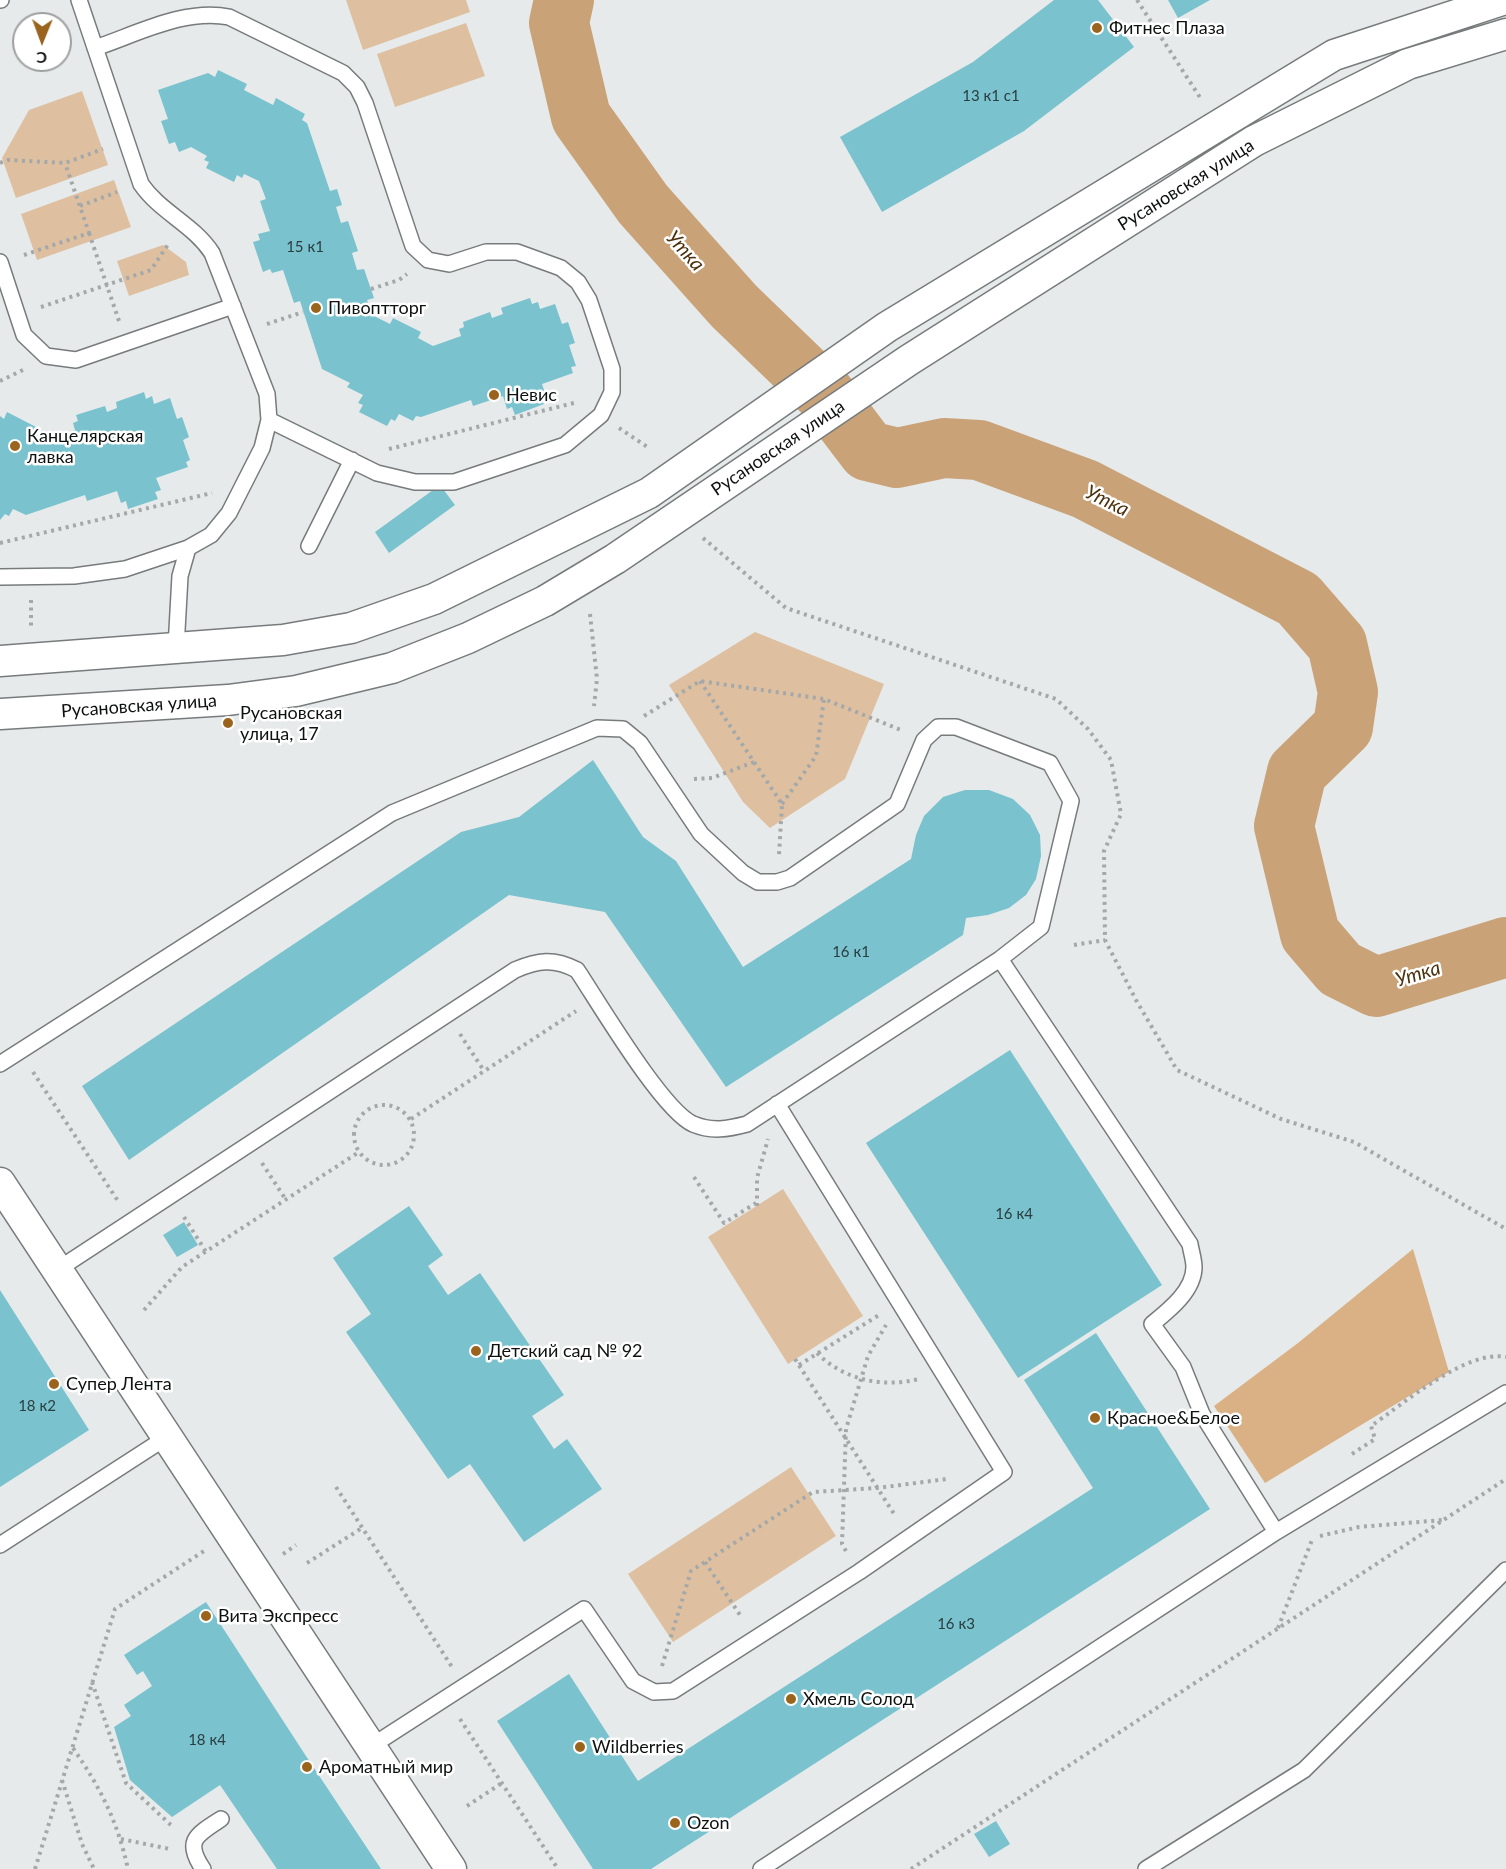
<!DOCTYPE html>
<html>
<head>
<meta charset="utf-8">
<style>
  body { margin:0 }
  #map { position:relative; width:1506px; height:1869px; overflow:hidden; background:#e6eaeb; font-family:Lato,sans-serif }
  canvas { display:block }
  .north { position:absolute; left:12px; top:12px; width:60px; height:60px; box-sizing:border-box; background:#fff; border:2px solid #9fa0a0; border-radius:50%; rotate:181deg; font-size:16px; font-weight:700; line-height:24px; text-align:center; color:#0f1111 }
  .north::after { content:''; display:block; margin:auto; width:21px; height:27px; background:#9a641d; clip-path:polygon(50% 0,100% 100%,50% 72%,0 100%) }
</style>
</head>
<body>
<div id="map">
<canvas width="1506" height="1869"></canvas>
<div class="north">С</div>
</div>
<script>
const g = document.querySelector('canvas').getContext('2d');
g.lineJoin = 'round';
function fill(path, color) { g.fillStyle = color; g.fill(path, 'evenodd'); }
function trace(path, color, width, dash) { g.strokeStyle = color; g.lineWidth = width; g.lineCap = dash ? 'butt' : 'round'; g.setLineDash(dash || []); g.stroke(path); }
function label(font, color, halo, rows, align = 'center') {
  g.font = font + ' Lato,sans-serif'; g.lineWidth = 5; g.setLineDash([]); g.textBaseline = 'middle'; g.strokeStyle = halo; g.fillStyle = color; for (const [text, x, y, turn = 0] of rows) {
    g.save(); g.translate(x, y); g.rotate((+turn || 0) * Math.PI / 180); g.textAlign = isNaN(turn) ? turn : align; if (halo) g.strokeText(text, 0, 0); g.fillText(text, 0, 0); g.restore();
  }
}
fill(new Path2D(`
  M346 0H466L470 12 363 50Z
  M466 23 485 76 395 107 377 54Z
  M82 91 108 165 16 198 2 158 29 110Z
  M114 180 131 227 37 260 21 214Z
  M163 245 186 262 189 275 129 296 117 261Z
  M755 632 884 684 845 779 770 828 743 802 669 685Z
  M783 1189 863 1316 788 1364 708 1237Z
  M791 1467 836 1536 673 1642 628 1574Z`), '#dec0a1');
fill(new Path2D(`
  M1413 1249 1449 1372 1265 1483 1214 1406 1298 1343Z`), '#dab185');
trace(new Path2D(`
  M564 0 559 23 581 117 643 204 734 306 824 393 868 451 897 458 944 448 979 450 1085 489 1298 599 1337 644 1348 692 1343 727 1297 772 1284 826 1310 934 1340 969 1376 987 1506 947`), '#caa277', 60);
fill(new Path2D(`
  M1054 0H1098L1134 47 1024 131 882 212 840 137 973 62Z
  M1168 0H1210L1178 18Z
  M218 70 247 84 244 90 273 105 276 98 305 114 302 120 307 123 330 191 337 189 342 205 336 207 341 223 348 221 358 251 352 253 357 270 364 269 374 298 367 300 372 315 390 324 393 318 421 332 418 338 433 346 461 336 459 329 464 327 463 322 490 312 492 318 503 314 501 308 530 298 532 304 538 302 540 309 555 304 562 324 568 322 575 343 569 345 576 366 571 367 573 373 542 384 546 396 541 397 544 404 515 415 512 407 507 409 503 396 473 406 471 400 421 417 416 416 413 421 399 414 395 421 391 419 387 426 359 412 363 405 358 403 363 395 347 387 350 383 322 369 300 301 294 303 283 270 272 273 270 269 263 272 253 242 260 240 258 234 270 231 260 201 266 199 259 181 244 174 242 178 237 175 234 182 206 168 209 162 204 160 207 156 191 147 179 152 175 142 169 144 161 121 168 119 158 90 208 73 215 77Z
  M144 392 146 399 152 396 154 404 170 398 177 419 182 417 189 437 183 440 190 460 186 462 188 467 156 478 161 490 155 492 158 499 128 509 126 501 121 503 117 491 87 501 85 495 26 515 13 509 9 516 5 514 0 520V416L4 419 7 412 36 427 33 433 47 440 75 430 73 423 78 421 76 415 105 406 107 412 117 408 116 402Z
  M440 485 455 505 389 553 375 532Z
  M593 760 643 837 676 861 743 967 911 859 916 835 924 816 943 797 965 790H989L1013 799 1030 815 1040 835 1041 856 1036 879 1026 895 1009 908 988 915 966 918 963 935 726 1087 605 912 509 895 129 1160 82 1086 461 832 519 817Z
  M1010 1050 1162 1285 1018 1378 866 1143Z
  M409 1206 443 1255 428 1266 448 1295 480 1273 564 1395 532 1416 554 1449 567 1439 602 1489 524 1542 470 1464 448 1479 346 1332 371 1314 333 1258Z
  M184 1222 198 1245 177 1257 163 1235Z
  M0 1290 89 1430 0 1487Z
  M1096 1333 1210 1509 651 1869H593L497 1721 569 1674 638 1781 1093 1488 1024 1380Z
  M206 1602 304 1753 381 1869H277L220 1785 172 1817 130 1780 114 1727 131 1716 124 1705 152 1686 143 1671 137 1675 124 1655Z
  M996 1821 1010 1844 989 1857 974 1834Z`), '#79c2ce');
const service = new Path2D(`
  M0 0H1
  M95 48C137 34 185 8 229 17L343 73 357 87 365 103 413 246 428 260 449 264 486 252H517L561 268 578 282 589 300 612 369V392L601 415 565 445 454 482H415L377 473 269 420
  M0 262 24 335 46 356 76 360 233 306
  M309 546 352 460
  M0 577 74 576 125 569 188 548 211 535 229 513 262 448 269 420 267 394 212 253C193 224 160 212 141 184L79 0
  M176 648 180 576 188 548
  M1000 959 1190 1244C1191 1251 1194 1260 1194 1267 1194 1291 1168 1311 1152 1324L1183 1367 1202 1414 1276 1532
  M0 1064 392 813 597 728 623 729 640 743 701 834 743 873 758 882H777L790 878 897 804 924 740 938 727H956L1050 763 1071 801 1041 927 1000 959 747 1124C728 1129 712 1132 693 1124 662 1110 599 1003 577 970 554 958 538 960 515 970L57 1270
  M0 1545 167 1437
  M370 1747 584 1609 633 1681 654 1692 673 1691 859 1572 1004 1472 777 1104
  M203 1869C184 1841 196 1835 221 1819
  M761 1869 1276 1532 1506 1393
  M1146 1869 1304 1770 1506 1570`);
const minor = new Path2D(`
  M0 661 283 640 351 628 434 599 649 493 887 327 1334 55 1502 0
  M0 714 228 700 296 691 392 668 468 638 545 601 615 559 909 360 1254 141 1408 64 1506 34
  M0 1183 451 1869`);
trace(service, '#777b7c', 18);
trace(minor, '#777b7c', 33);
trace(new Path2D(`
  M1137 0 1201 99
  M0 163 8 160 65 163 103 149
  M80 206 117 192
  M89 233 119 321
  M24 255 89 233 65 163
  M371 289 399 280 407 274
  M41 307 151 270 169 243
  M267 324 303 312
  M0 381 25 369
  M619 428 649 448
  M389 449 574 403
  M703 538 786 608 1056 699 1088 729 1111 760 1121 814 1104 851 1105 940 1136 1000 1177 1070 1281 1119 1354 1142 1506 1229
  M0 543 212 493
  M31 600V629
  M590 614 597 679 594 706
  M700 681 782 804 779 855
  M644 716 700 681 824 699 901 730
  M694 779 712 778 754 762
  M782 804 816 756 824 699
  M1074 945 1105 940
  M460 1034 484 1071
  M33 1072 118 1201
  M354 1135a30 30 0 1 1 60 0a30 30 0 1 1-60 0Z
  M411 1119 576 1011
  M262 1163 286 1200
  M694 1177 724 1223 756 1203
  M757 1206V1178L768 1139
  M184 1217 206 1252
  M144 1310 182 1267 359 1152
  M817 1353C844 1380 882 1388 919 1379
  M795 1359 896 1517
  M799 1365 879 1315
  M1352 1454 1375 1439 1371 1426C1403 1404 1467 1349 1506 1357
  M336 1487 452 1667
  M1320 1536 1359 1527 1443 1520
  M846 1551 842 1544 846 1429 868 1356 886 1325
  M283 1554 296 1545
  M705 1562 742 1618
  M307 1563 362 1528
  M1278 1628 1312 1540
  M662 1666 691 1571 813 1492 877 1488 947 1479
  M92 1682 126 1783 174 1828
  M460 1719 558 1869
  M73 1748C101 1789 117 1820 128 1869
  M62 1780 82 1844 94 1869
  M467 1806 502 1783
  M121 1839 170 1849
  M35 1869 115 1609 204 1551
  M911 1869 1506 1479`), '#a5a8a9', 4, [3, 4.5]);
trace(service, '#fff', 15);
trace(minor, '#fff', 30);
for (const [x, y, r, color] of [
  [1097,28,6,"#9a641d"],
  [316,308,6,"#9a641d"],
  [494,395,6,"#9a641d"],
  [15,446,6,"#9a641d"],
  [228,723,6,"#9a641d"],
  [476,1351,6,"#9a641d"],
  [54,1384,6,"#9a641d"],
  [1095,1418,6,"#9a641d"],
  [206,1616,6,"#9a641d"],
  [791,1699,6,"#9a641d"],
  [580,1747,6,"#9a641d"],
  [307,1767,6,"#9a641d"],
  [675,1823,6,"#9a641d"]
]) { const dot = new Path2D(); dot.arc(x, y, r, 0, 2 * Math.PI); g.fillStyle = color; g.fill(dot); trace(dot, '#fff', 2); }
label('15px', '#2a3d40', null, [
  ["13 к1 с1",991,96],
  ["15 к1",305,247],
  ["16 к1",851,952],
  ["16 к4",1014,1214],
  ["18 к2",37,1406],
  ["16 к3",956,1624],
  ["18 к4",207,1740]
]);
label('18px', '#0f1111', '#fff', [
  ["Фитнес Плаза",1109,28],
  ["Пивоптторг",328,308],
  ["Невис",506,395],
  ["Канцелярская",27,436],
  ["лавка",27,457],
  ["Русановская",240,713],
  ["улица, 17",240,734],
  ["Детский сад № 92",488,1351],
  ["Супер Лента",66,1384],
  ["Красное&Белое",1107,1418],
  ["Вита Экспресс",218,1616],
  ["Хмель Солод",803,1699],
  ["Wildberries",592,1747],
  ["Ароматный мир",319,1767],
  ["Ozon",687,1823]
], 'left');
label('18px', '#0f1111', '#fff', [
  ["Русановская улица",1186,185,-32],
  ["Русановская улица",778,448,-34],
  ["Русановская улица",139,706,-4]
]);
label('italic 20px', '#4d310e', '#fff', [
  ["Утка",685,251,48],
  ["Утка",1107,501,26],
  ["Утка",1418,974,-17]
]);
</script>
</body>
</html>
